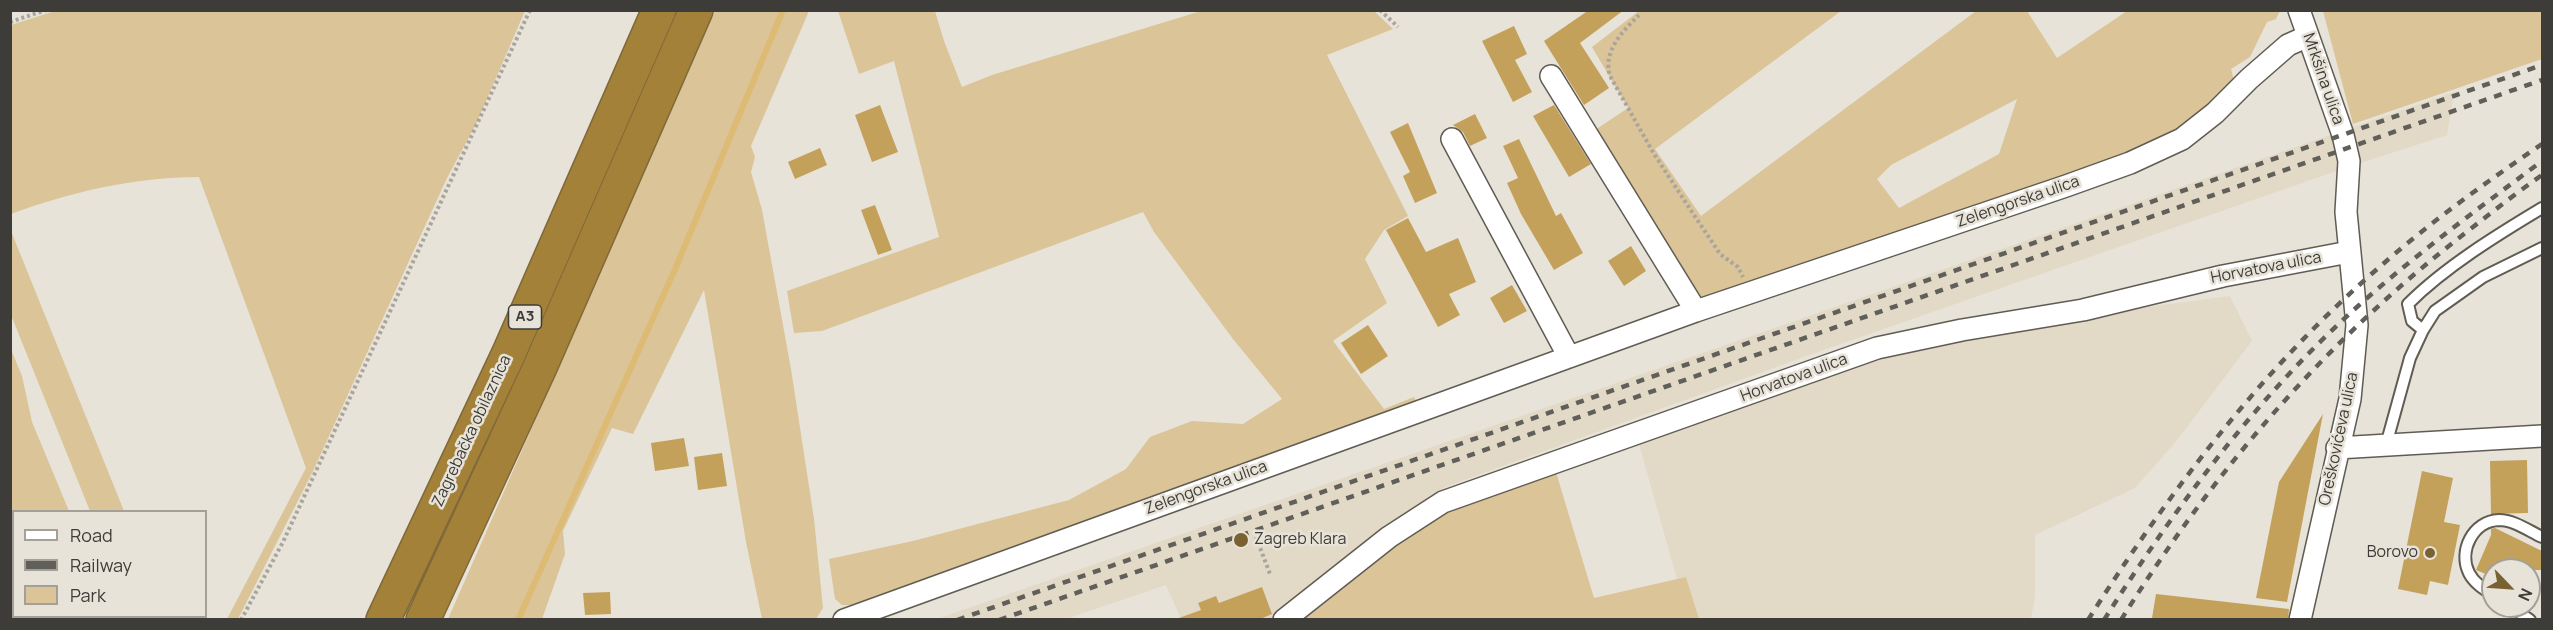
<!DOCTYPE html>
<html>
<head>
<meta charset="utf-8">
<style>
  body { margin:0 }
  #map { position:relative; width:2553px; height:630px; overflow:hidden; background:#e8e3d8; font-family:Manrope,sans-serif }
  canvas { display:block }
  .frame { position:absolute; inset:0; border:12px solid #3e3c38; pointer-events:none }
  .legend { position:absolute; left:12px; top:510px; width:195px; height:108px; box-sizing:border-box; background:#e8e3d8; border:2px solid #a4a098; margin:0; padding:8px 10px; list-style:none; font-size:18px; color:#3e3c38 }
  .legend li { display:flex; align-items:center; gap:12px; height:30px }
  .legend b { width:30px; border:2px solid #a4a098 }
  .north { position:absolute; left:2481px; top:558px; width:60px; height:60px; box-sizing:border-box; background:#e8e3d8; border:2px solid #a4a098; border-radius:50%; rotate:115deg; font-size:16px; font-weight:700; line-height:24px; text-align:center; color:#3e3c38 }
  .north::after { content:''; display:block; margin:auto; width:21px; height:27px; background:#796131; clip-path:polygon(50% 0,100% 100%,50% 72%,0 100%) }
</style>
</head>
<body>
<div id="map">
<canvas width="2553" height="630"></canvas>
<div class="frame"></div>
<ul class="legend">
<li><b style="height:8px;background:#fff"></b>Road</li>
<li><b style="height:8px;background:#615f59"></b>Railway</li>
<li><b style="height:16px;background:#dac498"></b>Park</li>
</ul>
<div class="north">N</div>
</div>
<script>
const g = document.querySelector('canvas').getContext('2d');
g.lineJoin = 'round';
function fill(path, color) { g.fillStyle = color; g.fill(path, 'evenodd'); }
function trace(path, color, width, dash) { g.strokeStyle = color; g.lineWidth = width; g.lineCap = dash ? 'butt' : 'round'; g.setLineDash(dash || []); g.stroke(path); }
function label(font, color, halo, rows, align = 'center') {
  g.font = font + ' Manrope,sans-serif'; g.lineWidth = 5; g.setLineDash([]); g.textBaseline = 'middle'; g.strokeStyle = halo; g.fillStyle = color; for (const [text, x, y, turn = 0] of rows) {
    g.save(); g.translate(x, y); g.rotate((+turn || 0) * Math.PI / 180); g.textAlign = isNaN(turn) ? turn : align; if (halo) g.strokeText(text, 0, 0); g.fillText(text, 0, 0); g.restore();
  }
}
fill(new Path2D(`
  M2454 92 2447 135 2342 169 1815 353 1445 487 1275 619H1181L1166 585 1066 619 934 620Z
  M2230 296 2252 341 2175 443 2135 488 2035 535V595L2031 619H1699L1686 577 1677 579 1637 437 1885 352 2057 319Z`), '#e2d9c7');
fill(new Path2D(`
  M58 10 525 11 476 124 447 178 313 471 238 619H227L306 468 199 177C135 177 70 192 11 214V25Z
  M715 11H809L751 146 755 157 751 172 762 210 791 369 814 519 823 608 816 619H762L746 542 704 290 633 434 612 428 563 531 565 554 542 619H448Z
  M838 11H935L944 41 962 87 992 75 1201 11H1374L1393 29 1327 55 1408 216 1384 230 1365 259 1387 303 1333 341 1384 409 1414 397 1417 403 860 605H842L835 599 829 559 913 541 1069 500 1126 469 1150 437 1192 421 1243 424 1282 399 1233 339 1154 232 1143 212 822 331 794 333 787 291 939 237 894 61 859 74Z
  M1639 11H1841L1655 149 1701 216 1976 11H2027L2057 58 2127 11H2280L2276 19 2267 22 2250 57 2231 69 2234 80 2203 115 2128 157 1703 301 1694 296 1592 132 1628 108 1592 47ZM2017 99 1999 154 1899 208 1877 179 1891 165Z
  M2323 11H2542V59L2353 124Z
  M11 231 124 511H90L11 315Z
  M10 347 22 376 32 422 69 511 14 512V616H113L114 619H11Z
  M1555 469 1594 598 1686 577 1699 619 1293 620 1438 512Z`), '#dac498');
trace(new Path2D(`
  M518 620 676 267 783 10`), '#debb74', 6);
fill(new Path2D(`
  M1589 10H1624L1580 43 1609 88 1584 105 1544 41Z
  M1514 26 1527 54 1515 60 1532 92 1513 102 1482 41Z
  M880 105 898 152 872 162 855 115Z
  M1554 105 1591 164 1569 177 1533 116Z
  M1475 114 1487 138 1470 146 1463 132 1453 125Z
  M1408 123 1437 193 1415 203 1403 176 1410 172 1390 132Z
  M1519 139 1556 216 1561 213 1583 253 1554 270 1521 214 1507 183 1518 178 1503 146Z
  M820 148 827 165 795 179 788 162Z
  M875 205 892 250 878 255 861 210Z
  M1408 218 1426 252 1458 238 1476 282 1449 294 1460 315 1438 327 1386 230Z
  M1631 246 1646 271 1624 286 1608 261Z
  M1512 285 1527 311 1504 323 1490 298Z
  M1368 325 1388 356 1361 374 1341 343Z
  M2323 414 2287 602 2256 598 2279 482Z
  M684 438 689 466 655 471 651 443Z
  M722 453 727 486 698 490 694 457Z
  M2527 460 2528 513 2491 514 2490 461Z
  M2422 471 2453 478 2444 522 2460 525 2448 585 2430 581 2427 595 2398 589Z
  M2495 528 2542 551V570H2493V577L2476 570 2491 535V529Z
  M1262 587 1272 614 1258 620H1179V618L1201 610 1198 603 1216 596 1219 603Z
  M610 592 611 614 585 615 583 593Z
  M2156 594 2289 609 2288 620H2169L2152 618Z`), '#c4a15b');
const lane = new Path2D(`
  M2423 330 2412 321 2408 304C2445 267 2497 235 2542 208
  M2386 445 2410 358 2423 330 2435 311 2483 277 2542 248
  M2493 595C2484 589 2474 583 2469 573 2458 551 2473 521 2499 520 2514 520 2529 531 2542 537
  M2510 606 2530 620`);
const street = new Path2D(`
  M2299 10 2343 135 2349 161 2346 212 2357 325 2350 399 2300 620
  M1551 76 1696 311
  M1452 139 1569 357
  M2337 448 2542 436
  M844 620 1696 311 2066 186 2130 163 2182 139 2215 113 2249 79 2288 45 2308 36
  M1284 620 1389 537 1443 502 1877 348 1962 330 2083 310 2223 276 2349 252`);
const highway = new Path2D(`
  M383 620 509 353 659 10
  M423 620 540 367 696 10`);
trace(lane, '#615c53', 14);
trace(street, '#615c53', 24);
trace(highway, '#806938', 36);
trace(new Path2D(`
  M1380 10 1398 27
  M1639 15C1624 30 1602 51 1610 76L1654 154 1694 215 1720 254 1738 267 1743 277
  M10 22 46 10
  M1256 537 1270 574
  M241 620 283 542 530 10`), '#a9a59d', 4, [3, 3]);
trace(lane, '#fff', 10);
trace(street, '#fff', 21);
trace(highway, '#a38138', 33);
trace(new Path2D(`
  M957 620 2542 65
  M999 620 2542 80
  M2088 620C2171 489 2265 365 2383 264 2433 220 2488 181 2542 144
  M2104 620C2176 506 2257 397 2357 307 2416 254 2479 208 2542 161
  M2121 620C2217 466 2329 337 2473 227 2496 209 2519 191 2542 175`), '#615f59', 4.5, [8, 8]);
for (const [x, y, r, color] of [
  [1241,540,8,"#796131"],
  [2430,553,6,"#796131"]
]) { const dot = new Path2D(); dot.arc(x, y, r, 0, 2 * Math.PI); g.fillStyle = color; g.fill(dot); trace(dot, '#e8e3d8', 2); }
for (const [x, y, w] of [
  [525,317,33]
]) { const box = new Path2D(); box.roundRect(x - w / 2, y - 12, w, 24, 4.5); g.fillStyle = '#e8e3d8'; g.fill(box); trace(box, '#3e3c38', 1.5); }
label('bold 15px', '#3e3c38', null, [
  ["A3",525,317]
]);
label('16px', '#3e3c38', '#e8e3d8', [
  ["Mrkšina ulica",2323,79,71],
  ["Zelengorska ulica",2018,202,-19],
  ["Horvatova ulica",2266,268,-11],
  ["Horvatova ulica",1794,378,-20],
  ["Zagrebačka obilaznica",472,431,-65],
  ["Oreškovićeva ulica",2339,439,-78],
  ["Zelengorska ulica",1206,488,-20]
]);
label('16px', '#3e3c38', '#e8e3d8', [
  ["Zagreb Klara",1254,540],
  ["Borovo",2418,553,"right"]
], 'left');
</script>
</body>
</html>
